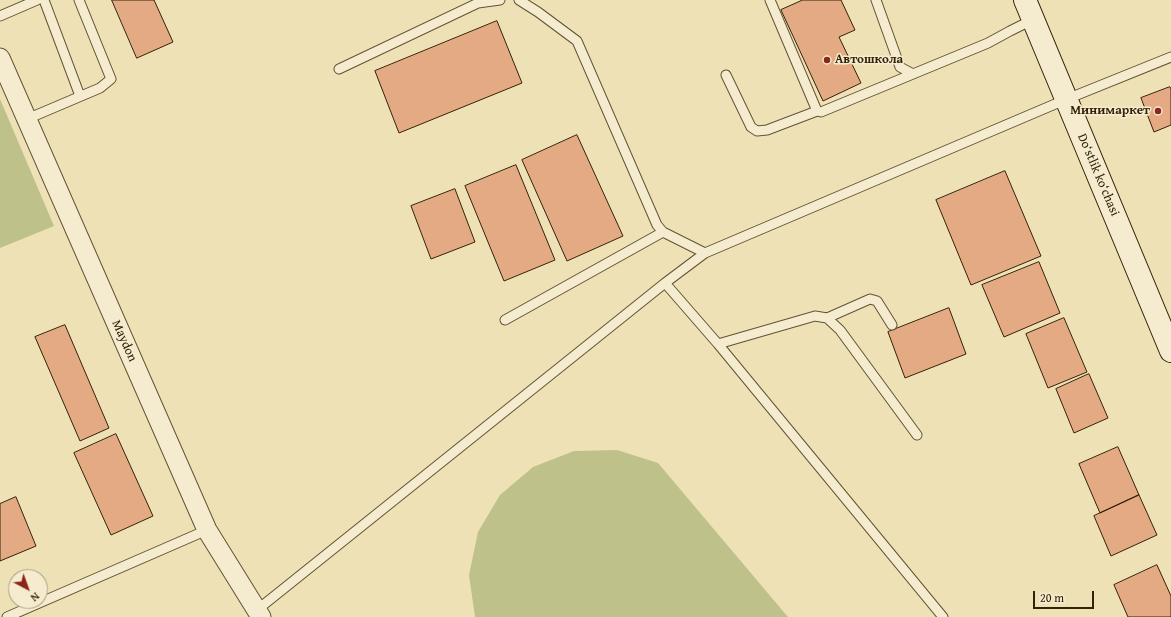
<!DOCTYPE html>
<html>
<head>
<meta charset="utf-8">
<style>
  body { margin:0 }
  #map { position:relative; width:1171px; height:617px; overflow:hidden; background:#efe1b6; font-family:"Gentium Book Plus",serif }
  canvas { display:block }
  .north { position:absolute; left:8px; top:569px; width:40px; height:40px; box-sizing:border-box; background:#f5ecd0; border:1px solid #a89b80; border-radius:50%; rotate:139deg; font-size:11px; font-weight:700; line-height:16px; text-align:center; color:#342207 }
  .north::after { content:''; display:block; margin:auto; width:14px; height:18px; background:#8f2418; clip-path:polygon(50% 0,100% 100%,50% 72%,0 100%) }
  .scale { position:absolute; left:1033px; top:591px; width:61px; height:18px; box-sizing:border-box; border:2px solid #342207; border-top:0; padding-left:5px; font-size:12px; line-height:14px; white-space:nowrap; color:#342207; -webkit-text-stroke:3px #f5ecd0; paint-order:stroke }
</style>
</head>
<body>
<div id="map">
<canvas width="1171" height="617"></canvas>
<div class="north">N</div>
<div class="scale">20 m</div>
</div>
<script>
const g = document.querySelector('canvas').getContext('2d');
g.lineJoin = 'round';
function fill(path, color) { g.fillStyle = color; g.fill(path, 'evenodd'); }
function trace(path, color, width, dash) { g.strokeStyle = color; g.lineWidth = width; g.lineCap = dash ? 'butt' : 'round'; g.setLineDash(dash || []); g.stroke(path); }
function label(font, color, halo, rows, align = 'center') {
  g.font = font + ' "Gentium Book Plus",serif'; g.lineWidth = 3; g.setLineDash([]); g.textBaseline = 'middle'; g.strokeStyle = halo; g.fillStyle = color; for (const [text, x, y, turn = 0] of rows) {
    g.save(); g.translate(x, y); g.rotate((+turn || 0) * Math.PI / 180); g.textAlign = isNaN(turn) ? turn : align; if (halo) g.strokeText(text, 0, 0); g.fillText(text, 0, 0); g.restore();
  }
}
fill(new Path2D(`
  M0 99 54 226 0 248Z
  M617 450 658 463 788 617H475L469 575 478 532 500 495 533 467 574 451Z`), '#bfc18a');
const building = new Path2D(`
  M112 0H154L173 42 137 58Z
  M803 0H841L855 30 839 37 861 83 823 101 781 10Z
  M497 21 522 83 399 133 375 71Z
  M1170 87 1171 89V125L1154 132 1141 98Z
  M577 135 623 236 567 261 522 160Z
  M516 165 555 260 504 281 465 186Z
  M1005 171 1041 256 971 285 936 200Z
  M455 189 475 242 431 259 411 206Z
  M1039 262 1060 313 1004 337 982 285Z
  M949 308 966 354 905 378 888 332Z
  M1064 318 1087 372 1048 388 1026 334Z
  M65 325 109 428 80 441 35 337Z
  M1089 374 1108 418 1074 433 1056 389Z
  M116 434 153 516 111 535 74 453Z
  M1118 447 1139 495 1100 513 1079 464Z
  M1139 495 1157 535 1111 556 1094 516Z
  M16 497 36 546 0 561V504Z
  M1157 565 1171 596V617H1128L1114 585Z`);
fill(building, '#e3aa83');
trace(building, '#342207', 1);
const lane = new Path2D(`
  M44 0 80 96
  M519 0 538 12 577 41 657 225 663 232 705 253
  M770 0 817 111 821 112 913 74
  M876 0 900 67 913 74 988 43 1010 31 1034 19
  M0 16 37 0
  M339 69 478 3 500 0
  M726 75 751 127 757 131 767 130 817 111
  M27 119 100 88 111 79 79 0
  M665 283 705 253 1067 99 1171 57
  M827 318 870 299 877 301 892 325
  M505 320 663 232
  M718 344 815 316 827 318 840 330 917 435
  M257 610 665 283 718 344 943 617
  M7 617 207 530`);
const street = new Path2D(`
  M0 58 207 530 261 617`);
const secondary = new Path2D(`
  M1025 0 1171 351`);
trace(lane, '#635233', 11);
trace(street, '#635233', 21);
trace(secondary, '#342207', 24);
trace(lane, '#f5ecd0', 9);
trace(street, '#f5ecd0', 19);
trace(secondary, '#f5ecd0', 22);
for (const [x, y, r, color] of [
  [827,60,4,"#8f2418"],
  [1158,111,4,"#8f2418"]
]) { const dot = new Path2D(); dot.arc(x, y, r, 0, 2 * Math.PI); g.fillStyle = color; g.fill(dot); trace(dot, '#f5ecd0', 1.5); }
label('bold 13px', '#342207', '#f5ecd0', [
  ["Автошкола",835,60],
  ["Минимаркет",1150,111,"right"]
], 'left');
label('13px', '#342207', '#f5ecd0', [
  ["Do‘stlik ko‘chasi",1098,175,67],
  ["Maydon",124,341,66]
]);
</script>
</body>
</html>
